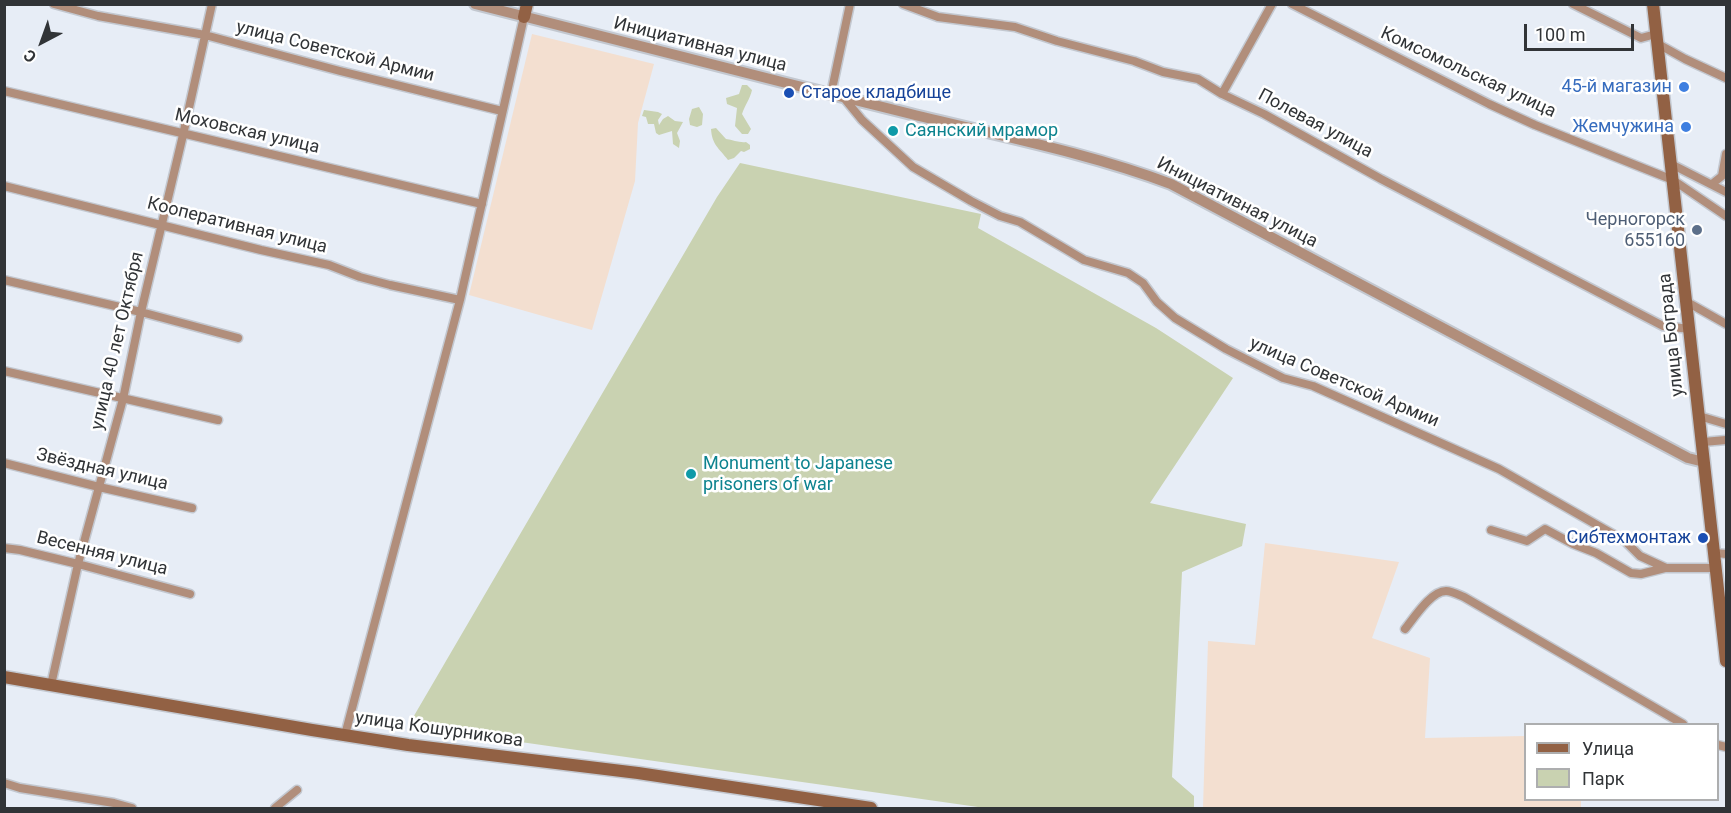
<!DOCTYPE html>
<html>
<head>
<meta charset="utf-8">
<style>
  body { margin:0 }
  #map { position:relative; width:1731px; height:813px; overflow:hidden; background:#e7edf6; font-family:Roboto,sans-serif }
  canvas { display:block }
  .frame { position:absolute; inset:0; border:6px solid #313437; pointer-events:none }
  .legend { position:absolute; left:1524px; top:723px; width:195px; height:78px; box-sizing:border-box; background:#fff; border:2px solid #adaeaf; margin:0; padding:8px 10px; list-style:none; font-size:18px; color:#313437 }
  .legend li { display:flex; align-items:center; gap:12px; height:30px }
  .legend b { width:30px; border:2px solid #adaeaf }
  .north { position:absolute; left:12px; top:12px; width:60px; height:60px; -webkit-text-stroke:4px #fff; paint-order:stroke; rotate:221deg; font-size:16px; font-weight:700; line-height:24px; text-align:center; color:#313437 }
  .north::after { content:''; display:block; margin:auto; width:21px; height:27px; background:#313437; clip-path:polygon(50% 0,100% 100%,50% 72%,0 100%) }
  .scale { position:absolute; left:1524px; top:24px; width:110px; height:27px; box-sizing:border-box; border:3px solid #313437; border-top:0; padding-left:8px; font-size:18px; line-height:21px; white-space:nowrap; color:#313437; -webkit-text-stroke:4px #fff; paint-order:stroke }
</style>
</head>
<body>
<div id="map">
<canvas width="1731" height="813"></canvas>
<div class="frame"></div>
<ul class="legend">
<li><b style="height:8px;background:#926144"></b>Улица</li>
<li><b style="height:16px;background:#c9d2b1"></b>Парк</li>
</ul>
<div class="north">С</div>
<div class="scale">100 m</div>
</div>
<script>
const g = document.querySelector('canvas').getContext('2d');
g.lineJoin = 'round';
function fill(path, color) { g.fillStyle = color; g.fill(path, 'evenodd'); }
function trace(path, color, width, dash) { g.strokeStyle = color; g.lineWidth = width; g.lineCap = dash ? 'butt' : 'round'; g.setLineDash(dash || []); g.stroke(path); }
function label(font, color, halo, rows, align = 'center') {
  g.font = font + ' Roboto,sans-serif'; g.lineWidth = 5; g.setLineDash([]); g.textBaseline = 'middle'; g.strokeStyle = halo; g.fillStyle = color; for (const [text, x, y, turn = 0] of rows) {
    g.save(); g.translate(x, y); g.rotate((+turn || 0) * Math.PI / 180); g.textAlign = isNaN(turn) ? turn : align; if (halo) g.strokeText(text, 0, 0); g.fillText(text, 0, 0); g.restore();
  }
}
fill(new Path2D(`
  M532 34 654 64 638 123 635 181 592 330 469 295Z
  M1265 543 1399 562 1372 638 1430 658 1425 738 1525 736 1526 800H1581V808H1203L1208 641 1255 645Z`), '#f3dfd0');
fill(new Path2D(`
  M742 85H747L752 90C750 99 745 105 742 114L751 129 748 134H742L735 126 737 108 727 104 726 98 739 94Z
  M699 107 703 114 702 125 697 127 690 125 689 119 692 109Z
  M644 110 658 112 662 114 658 120 659 125 663 119 668 116 675 121 683 122 677 133 680 141 679 148 673 144 672 131 659 135 656 133 654 124H648L646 117 642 116Z
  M716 128 726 139C733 140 740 143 746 142L750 145V149L744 152 741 151 734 158 728 160C719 148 712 145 711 129Z
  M740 163 981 214 978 228 1156 328 1233 378 1150 503 1246 524 1242 546 1182 572 1172 777 1194 796V808H985L408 726 717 197Z`), '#c9d2b1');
const minor = new Path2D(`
  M54 4 98 16 205 35 340 71 502 111
  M903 4 938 17 1015 27 1057 41 1134 61 1163 72 1198 79 1222 94 1264 114 1381 179 1663 326 1690 329
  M1292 4 1489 104 1535 125 1673 180 1726 216
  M1573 4 1641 38 1656 34
  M1658 44 1685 59 1726 78
  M4 91 482 204
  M831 94 850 4
  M1222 94 1272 4
  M844 98 862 120 913 167 971 201 1000 216 1020 222 1084 260 1128 273 1143 283 1157 302 1175 318 1226 349 1283 378 1313 386 1499 469 1625 541 1640 556 1666 568H1716
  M1671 164 1726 192
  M1712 184 1722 176 1726 154
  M4 186 261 250 329 265 360 277 390 285 460 300
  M4 280 141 312 238 338
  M1687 302 1726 324
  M4 371 218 420
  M1699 416 1726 424
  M1703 442 1726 440
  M4 463 99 487 192 508
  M1491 530 1527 541 1545 529 1573 544 1596 553 1631 573 1641 574 1665 568
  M4 548 20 550 78 564 190 594
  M1715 553 1726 554
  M1405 629C1414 618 1431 591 1446 591 1452 591 1459 595 1464 597L1683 724
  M51 685 78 564 123 399 141 312 183 135 212 4
  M345 735 460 300 524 17
  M1718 745 1726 747
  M4 783 20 788 114 803 132 808
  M275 808 297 790`);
const tertiary = new Path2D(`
  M475 4C617 40 760 77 903 112 991 134 1086 152 1171 184L1688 458 1704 462`);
const secondary = new Path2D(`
  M1653 4 1726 661
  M524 17 527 4
  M4 677 312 730 408 745 638 773 871 808`);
trace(minor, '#c3c8d0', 11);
trace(tertiary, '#c3c8d0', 14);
trace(secondary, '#c3c8d0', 15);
trace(minor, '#b18e7b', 8);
trace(tertiary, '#b18e7b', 10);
trace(secondary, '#926144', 12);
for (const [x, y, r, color] of [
  [1684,87,6,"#3f7fe0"],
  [789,93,6,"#1a4fb4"],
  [1686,127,6,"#3f7fe0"],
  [893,131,6,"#0f9aa8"],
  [1697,230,6,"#5c6f8a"],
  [691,474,6,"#0f9aa8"],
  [1703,538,6,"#1a4fb4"]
]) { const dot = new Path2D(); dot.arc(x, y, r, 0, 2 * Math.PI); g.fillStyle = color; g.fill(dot); trace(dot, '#fff', 2); }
label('18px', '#313437', '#fff', [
  ["Инициативная улица",700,45,14],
  ["улица Советской Армии",335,52,14],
  ["Комсомольская улица",1468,73,25],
  ["Полевая улица",1315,124,28],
  ["Моховская улица",247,132,13],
  ["Инициативная улица",1237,203,27],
  ["Кооперативная улица",237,226,14],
  ["улица Бограда",1672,335,-96],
  ["улица 40 лет Октября",118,341,-77],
  ["улица Советской Армии",1344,383,23],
  ["Звёздная улица",102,470,13],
  ["Весенняя улица",102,554,14],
  ["улица Кошурникова",439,730,8]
]);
label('18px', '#366cbe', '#fff', [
  ["45-й магазин",1672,87],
  ["Жемчужина",1674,127]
], 'right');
label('18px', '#164399', '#fff', [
  ["Старое кладбище",801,93],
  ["Сибтехмонтаж",1691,538,"right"]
], 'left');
label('18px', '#0d838f', '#fff', [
  ["Саянский мрамор",905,131],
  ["Monument to Japanese",703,464],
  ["prisoners of war",703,485]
], 'left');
label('18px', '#4e5e75', '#fff', [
  ["Черногорск",1685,220],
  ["655160",1685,241]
], 'right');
</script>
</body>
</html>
